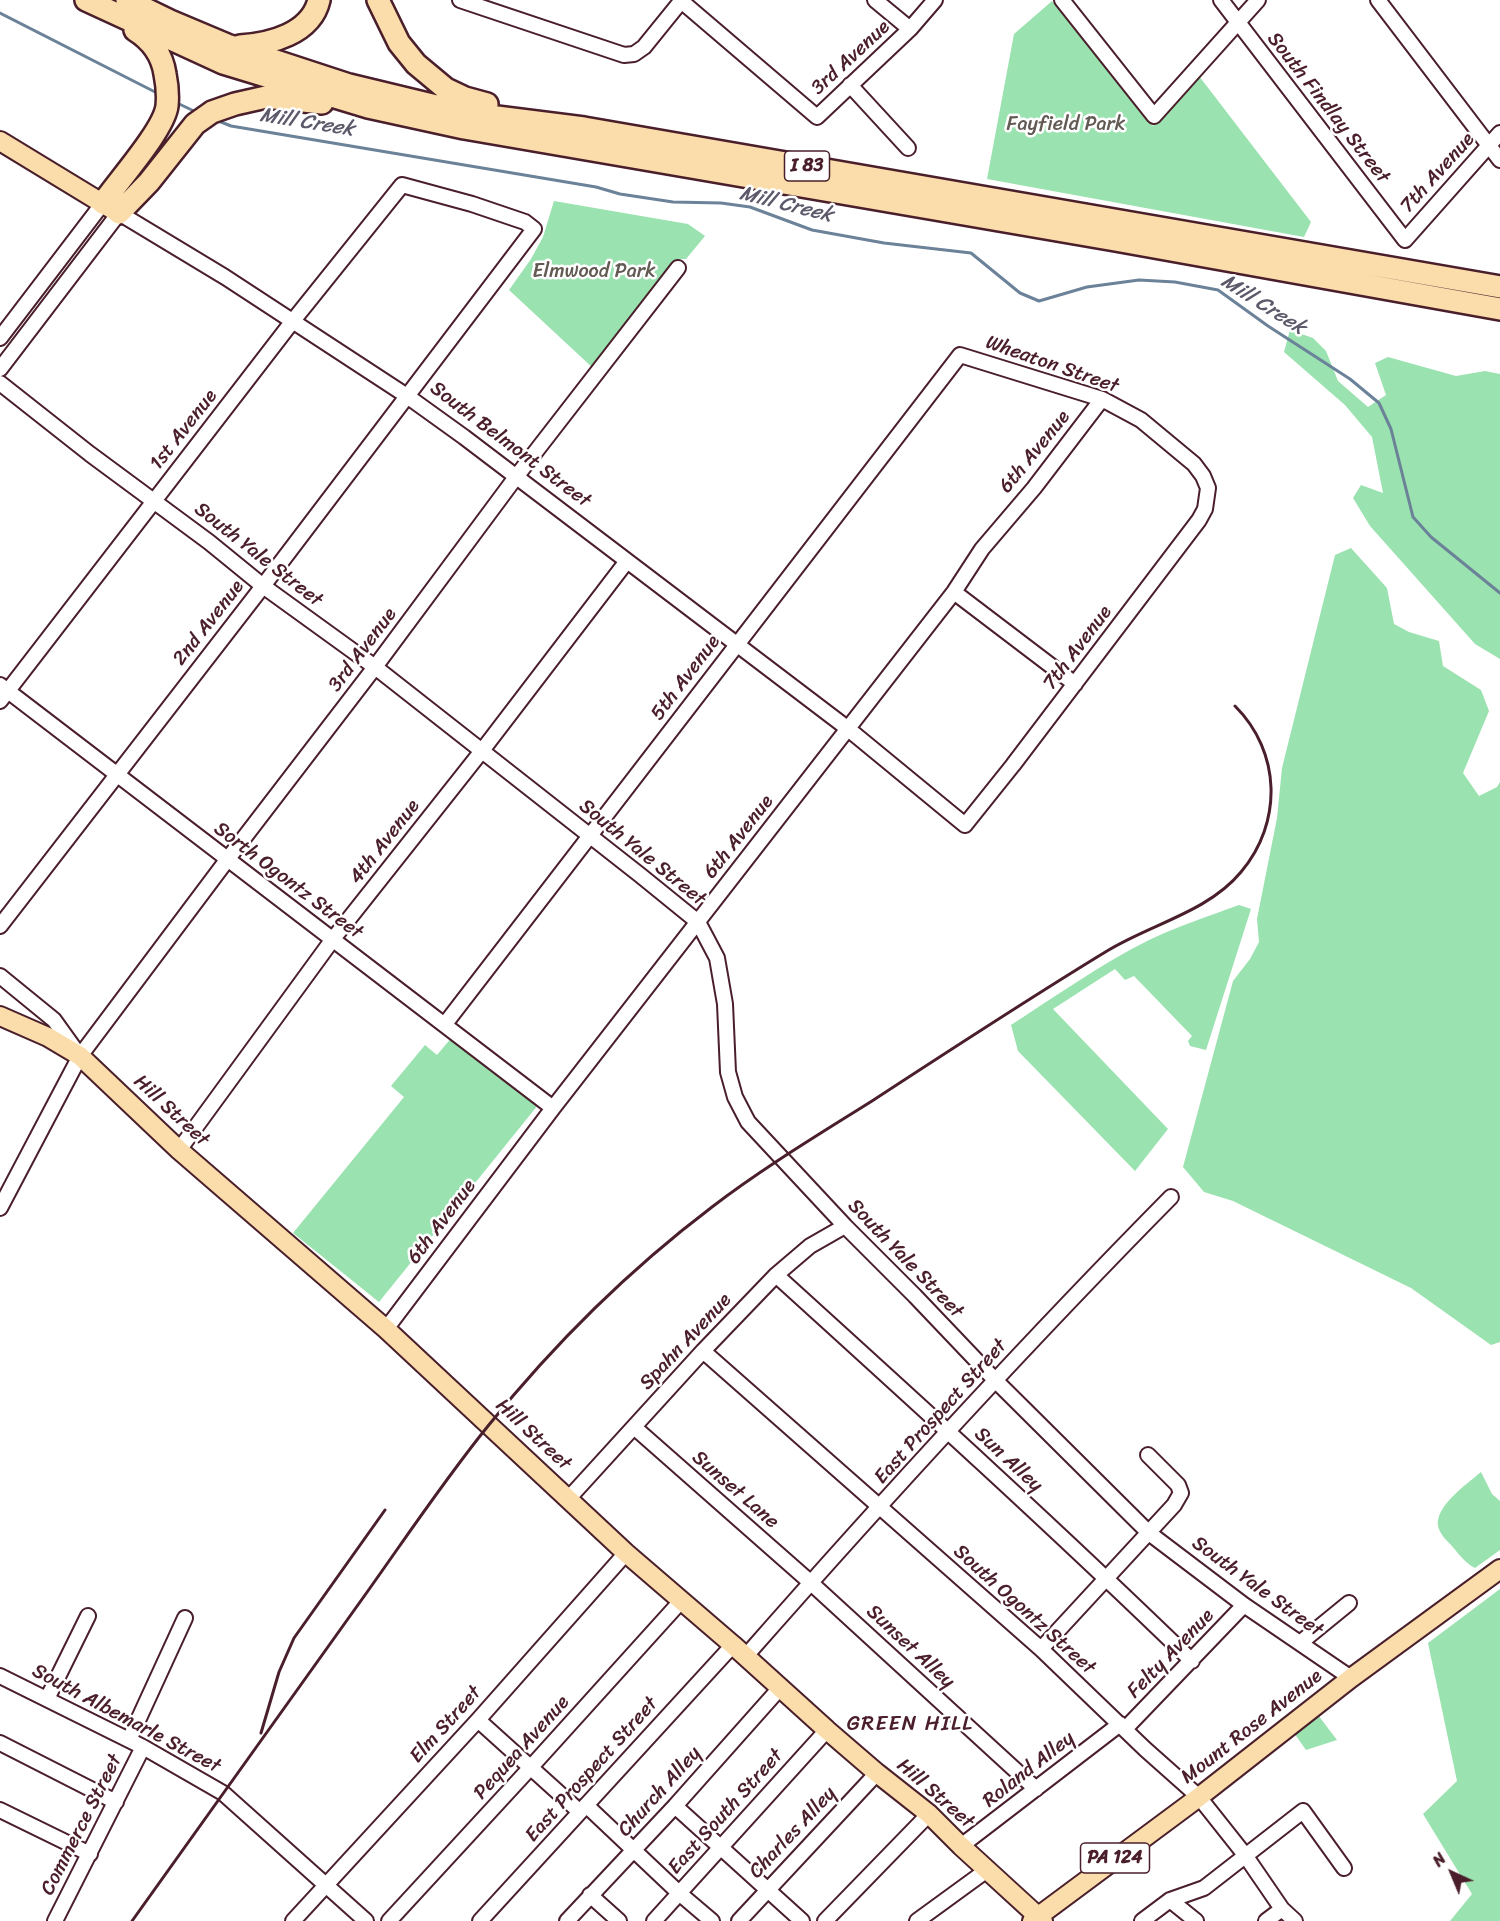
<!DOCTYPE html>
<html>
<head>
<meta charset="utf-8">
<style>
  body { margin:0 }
  #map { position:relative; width:1500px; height:1921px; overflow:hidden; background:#fff; font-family:Sriracha,sans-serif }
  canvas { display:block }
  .north { position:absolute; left:1422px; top:1843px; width:60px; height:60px; -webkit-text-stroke:4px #fff; paint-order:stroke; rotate:316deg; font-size:16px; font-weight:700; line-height:24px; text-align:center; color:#4a1f2b }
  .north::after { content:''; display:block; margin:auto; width:21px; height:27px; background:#4a1f2b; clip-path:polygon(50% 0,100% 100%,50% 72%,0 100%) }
</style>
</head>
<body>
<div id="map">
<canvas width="1500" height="1921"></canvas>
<div class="north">N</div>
</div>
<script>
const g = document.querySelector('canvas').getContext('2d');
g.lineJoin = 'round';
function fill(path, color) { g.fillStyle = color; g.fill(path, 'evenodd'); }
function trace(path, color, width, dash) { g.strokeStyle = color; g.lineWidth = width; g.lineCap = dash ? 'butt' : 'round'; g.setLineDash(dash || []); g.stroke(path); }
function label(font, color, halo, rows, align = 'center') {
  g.font = font + ' Sriracha,sans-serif'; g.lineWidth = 5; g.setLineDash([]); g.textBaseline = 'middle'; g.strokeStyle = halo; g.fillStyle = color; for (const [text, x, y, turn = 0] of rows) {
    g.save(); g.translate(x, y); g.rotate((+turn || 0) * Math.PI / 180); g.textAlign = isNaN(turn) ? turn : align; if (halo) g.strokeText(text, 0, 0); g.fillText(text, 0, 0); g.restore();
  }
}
fill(new Path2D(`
  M1052 1 1153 126 1199 76 1311 222 1304 237 987 179 1014 34Z
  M554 201 688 224 705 236 686 259C672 258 667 266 666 278L594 369 509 290 531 259 543 237Z
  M1290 330 1313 338 1326 351 1338 381 1368 407 1386 395 1375 363 1388 357 1456 376 1485 371 1500 374V659L1475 644 1370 526 1353 498 1361 485 1383 493 1372 437 1345 405 1284 352Z
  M1351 548 1387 588 1394 624 1409 632 1439 641 1443 666 1481 690 1489 711 1463 773 1479 796 1497 787 1500 782V1342L1491 1345 1411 1288 1233 1201 1204 1192 1183 1167 1233 981 1250 959 1259 942 1257 919 1277 818 1282 768 1335 555Z
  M1239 905 1251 909 1206 1050 1190 1046 1188 1041 1192 1036 1134 976 1125 980 1115 969 1053 1009 1168 1129 1135 1171 1018 1051 1011 1025C1056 996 1101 964 1149 940 1178 926 1209 916 1239 905Z
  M453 1036 538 1105 379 1302 293 1233 404 1097 391 1086 425 1045 437 1055Z
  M1481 1472 1492 1494 1500 1501V1550L1475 1568C1465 1563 1459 1554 1451 1545 1446 1540 1440 1534 1438 1526 1435 1506 1467 1484 1481 1472Z
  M1500 1589V1921H1450L1472 1894 1423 1814 1457 1781 1428 1643Z
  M1318 1715 1337 1740 1306 1750 1294 1733Z`), '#9ae2af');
trace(new Path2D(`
  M0 13 159 94
  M175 102 196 112
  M216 120 231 126 596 187 620 194 673 202 721 203 750 207 812 230 884 243 971 253 1020 293 1039 301 1087 287 1139 280 1175 282 1218 290 1268 326 1350 379 1379 403 1391 429 1413 517 1431 537 1500 593`), '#6b8299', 3);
const minor = new Path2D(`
  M460 0 624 55 634 54 644 47 682 0
  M680 0 817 117 910 29 935 0
  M875 0 910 29
  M1062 0 1154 116 1258 0
  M1221 0 1405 240 1500 133
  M1378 0 1500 160
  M850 85 908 148
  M0 338 103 203
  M0 369 119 213 225 277 407 396 464 437 847 728 965 825 1013 765 1199 520 1205 509 1208 488 1203 476 1194 464 1141 420 1102 399 960 355C787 578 617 802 445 1024
  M0 383 90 454 209 542 263 586 375 667 640 875 698 922 717 958 725 1004 728 1072 735 1097 748 1122 845 1226 915 1296 995 1380 1149 1533 1244 1605 1351 1678
  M954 592 1075 684
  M0 685 553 1108
  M0 701 292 322 402 185 472 204 525 222 534 229 263 586 0 926
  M0 976 54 1020 77 1052
  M179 1150 333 939 481 752 627 561
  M0 1208 80 1056 227 860 375 667 516 477 678 268
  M776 1275C916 1402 1056 1529 1192 1661
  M386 1329 553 1108 954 592 982 549 1034 488 1102 399
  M703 1351 1041 1649 1145 1749 1199 1797 1245 1855 1282 1909 1295 1921
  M634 1427 810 1582 1036 1789
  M569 1498 703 1351 776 1275 810 1246 845 1226
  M1300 1643 1349 1603
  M1041 1649 1174 1505 1181 1493 1178 1485 1148 1455
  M745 1657C883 1500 1024 1346 1171 1197
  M0 1676 143 1747 223 1793 366 1921
  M47 1699 88 1616
  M478 1720 580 1812
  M1125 1729 1244 1605
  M129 1740 185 1618
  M0 1743 116 1802
  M586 1805 679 1893 712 1921
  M675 1806 802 1921
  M0 1810 90 1854
  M961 1846 1120 1724
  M590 1895 619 1921
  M1170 1900 1196 1921
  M55 1921 143 1747
  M293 1921 478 1720 626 1553
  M389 1921 531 1767 682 1600
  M480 1921 733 1645
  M567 1921 675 1806 780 1688
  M654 1921 827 1730
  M739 1921 877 1773
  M825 1921 929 1814
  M917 1921 987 1870
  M1142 1921 1170 1900 1204 1888 1303 1811 1344 1868
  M1266 1921 1282 1909`);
const major = new Path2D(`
  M0 141 115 211
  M0 1016 48 1037 80 1056 179 1150 386 1329 626 1553 733 1645 827 1730 877 1773 929 1814 961 1846 1043 1921
  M1032 1921 1199 1797 1351 1678 1500 1569`);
const highway = new Path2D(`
  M86 0 223 63 368 107 464 128 1115 240 1500 309
  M127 0 170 21 227 45 349 85 465 113 584 128 1500 287
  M378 0 399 43 416 64 446 89 465 98 487 104
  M240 46C270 44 311 34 319 0
  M103 203C118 181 164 130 167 106 168 96 167 84 165 74 162 54 151 40 135 30
  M119 213 149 182 195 124 212 112 235 104 266 97 322 103`);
trace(minor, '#4a1f2b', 18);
trace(major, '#4a1f2b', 22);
trace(highway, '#4a1f2b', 26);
trace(minor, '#fff', 14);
trace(major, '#fbddab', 18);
trace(highway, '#fbddab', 21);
trace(new Path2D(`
  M261 1733 279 1672 294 1638 385 1510
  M132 1921C206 1817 281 1713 355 1609 399 1548 441 1484 488 1426 554 1344 629 1270 712 1207 763 1168 818 1135 872 1101 950 1050 1028 999 1107 951 1151 924 1208 912 1241 872 1283 822 1281 752 1235 706`), '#4a1f2b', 3);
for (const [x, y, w] of [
  [807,166,45],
  [1115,1858,69]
]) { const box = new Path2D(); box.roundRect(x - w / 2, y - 15, w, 30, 4.5); g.fillStyle = '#fff'; g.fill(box); trace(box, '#4a1f2b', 1.5); }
label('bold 18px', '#4a1f2b', null, [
  ["I 83",807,166],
  ["PA 124",1115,1858]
]);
label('20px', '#4a1f2b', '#fff', [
  ["3rd Avenue",851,58,-43],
  ["South Findlay Street",1328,108,52],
  ["7th Avenue",1438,173,-48],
  ["Wheaton Street",1052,365,19],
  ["1st Avenue",184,430,-52],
  ["South Belmont Street",510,445,37],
  ["6th Avenue",1035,452,-51],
  ["South Yale Street",258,555,38],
  ["2nd Avenue",209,623,-52],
  ["7th Avenue",1078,648,-53],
  ["3rd Avenue",363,650,-53],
  ["5th Avenue",686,678,-53],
  ["6th Avenue",739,837,-52],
  ["4th Avenue",385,842,-52],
  ["South Yale Street",642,853,39],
  ["Sorth Ogontz Street",288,881,37],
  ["Hill Street",171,1111,43],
  ["6th Avenue",442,1222,-53],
  ["South Yale Street",905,1259,46],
  ["Spahn Avenue",686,1342,-47],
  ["East Prospect Street",941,1412,-48],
  ["Hill Street",533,1435,43],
  ["Sun Alley",1008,1460,43],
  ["Sunset Lane",735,1490,41],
  ["South Yale Street",1257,1587,36],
  ["South Ogontz Street",1024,1610,42],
  ["Sunset Alley",910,1647,43],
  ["Felty Avenue",1171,1654,-46],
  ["South Albemarle Street",126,1719,28],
  ["Elm Street",446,1725,-48],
  ["Mount Rose Avenue",1252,1727,-38],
  ["Pequea Avenue",522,1748,-48],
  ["East Prospect Street",592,1770,-48],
  ["Roland Alley",1029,1770,-38],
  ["Church Alley",660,1792,-48],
  ["Hill Street",935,1794,41],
  ["East South Street",726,1812,-48],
  ["Commerce Street",82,1825,-63],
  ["Charles Alley",793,1833,-47]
]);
label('20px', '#625a53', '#fff', [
  ["Fayfield Park",1066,125],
  ["Elmwood Park",594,272]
]);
label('italic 21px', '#5d596b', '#fff', [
  ["Mill Creek",307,123,9],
  ["Mill Creek",786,205,14],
  ["Mill Creek",1263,305,32]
]);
g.letterSpacing = '1.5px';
label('21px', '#4a1f2b', '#fff', [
  ["GREEN HILL",910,1725]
]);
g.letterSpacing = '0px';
</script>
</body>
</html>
